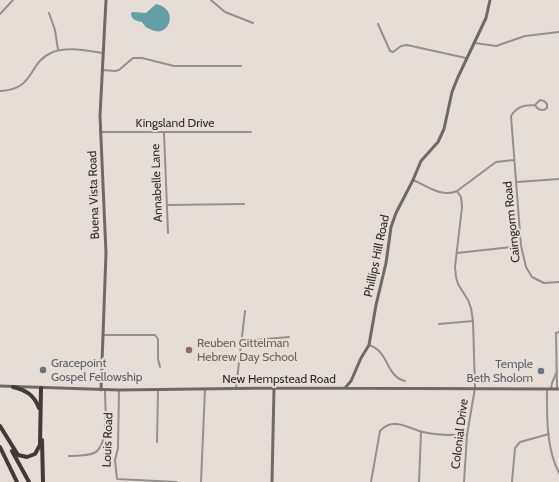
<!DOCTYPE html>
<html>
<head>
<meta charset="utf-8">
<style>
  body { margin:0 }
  canvas { display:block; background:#e6ddd6 }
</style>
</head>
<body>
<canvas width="559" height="482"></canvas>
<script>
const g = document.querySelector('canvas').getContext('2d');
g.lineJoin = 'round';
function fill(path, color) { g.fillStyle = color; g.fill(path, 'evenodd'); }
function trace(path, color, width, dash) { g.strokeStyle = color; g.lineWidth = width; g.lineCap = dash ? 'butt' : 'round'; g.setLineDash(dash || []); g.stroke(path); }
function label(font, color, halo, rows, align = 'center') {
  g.font = font + ' Cabin,sans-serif'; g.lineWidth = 4; g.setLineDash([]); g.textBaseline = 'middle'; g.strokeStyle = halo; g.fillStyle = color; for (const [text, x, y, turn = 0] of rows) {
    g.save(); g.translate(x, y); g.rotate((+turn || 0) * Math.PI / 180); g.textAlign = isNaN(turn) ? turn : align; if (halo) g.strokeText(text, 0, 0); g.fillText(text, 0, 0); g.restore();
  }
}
fill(new Path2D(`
  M156 4C180 9 169 38 152 30 147 28 145 27 142 22 137 21 131 20 131 13L133 12 146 13Z`), '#62a0a5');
trace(new Path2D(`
  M211 0 225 12 253 23
  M49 13 55 30 58 50
  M0 14 13 0
  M378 24 390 51 393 52 401 46 407 45 466 58
  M475 43 496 46 525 36 559 32
  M102 70 115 71 119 70 133 58H142L174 66H241
  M0 91C36 90 27 62 53 52 68 46 88 51 103 53
  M535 105 540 100 544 101 547 104V108L544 110C539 110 537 109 535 105 525 105 517 106 511 116L521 246 526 267 532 277 544 283 559 282
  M100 132H251
  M164 133 168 233
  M413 180C427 186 442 198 457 191L496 162 514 160
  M517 182 559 179
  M457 191 461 197 462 207 455 267 456 277 458 284 468 300 471 308 473 321 475 388 467 435 464 482
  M167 205 244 204
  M457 253 521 246
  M439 324 473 321
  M103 335H155L158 339V359L160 367
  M242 341 289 337
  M369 345C390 352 385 376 405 381
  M236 388 245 311
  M551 389 552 383 557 371
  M557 389 556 333 559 332
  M119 390 118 448 115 460 117 479 177 482
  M547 390C547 418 546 447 559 473
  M157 442 158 390
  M69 456C76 455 91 457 97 451 109 440 105 406 105 390
  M201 482 205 389
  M371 482 380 431C384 427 388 424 393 424 404 423 413 430 423 432 438 436 452 435 467 435
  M419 482 421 432
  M512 482 515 448 520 442 549 434`), '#94908d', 2);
trace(new Path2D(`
  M0 386 119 390 274 388 559 389
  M345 388 351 381 361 358 369 345 376 305 386 263 391 227 396 213 413 180 421 161 438 142 444 129 452 92 458 77 486 18 490 0
  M101 390 106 253 100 116 106 0
  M272 482 274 388`), '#706a66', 3);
trace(new Path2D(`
  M13 387C26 390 34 395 39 408
  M0 426 18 455 27 457 35 454 40 445 41 388
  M42 440 43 482
  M0 447 17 482
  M12 451 29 482`), '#413a35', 4);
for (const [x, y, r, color] of [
  [189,350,4,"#8d6e63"],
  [43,370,4,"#6b7280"],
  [541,371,4,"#6b7280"]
]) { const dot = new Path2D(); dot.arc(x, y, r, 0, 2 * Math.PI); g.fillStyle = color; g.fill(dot); trace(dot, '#e6ddd6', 1.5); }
label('12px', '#2e2a28', '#e6ddd6', [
  ["Kingsland Drive",175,123],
  ["Annabelle Lane",157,183,-92],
  ["Buena Vista Road",94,195,-92],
  ["Cairngorm Road",512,222,-96],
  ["Phillips Hill Road",377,256,-78],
  ["New Hempstead Road",279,379],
  ["Colonial Drive",460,434,-83],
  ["Louis Road",108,440,-88]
]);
label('12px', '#785e54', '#e6ddd6', [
  ["Reuben Gittelman",197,343],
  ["Hebrew Day School",197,357]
], 'left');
label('12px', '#5b616d', '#e6ddd6', [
  ["Gracepoint",51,363],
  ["Gospel Fellowship",51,377],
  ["Temple",533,364,"right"],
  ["Beth Sholom",533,378,"right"]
], 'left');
</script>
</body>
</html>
